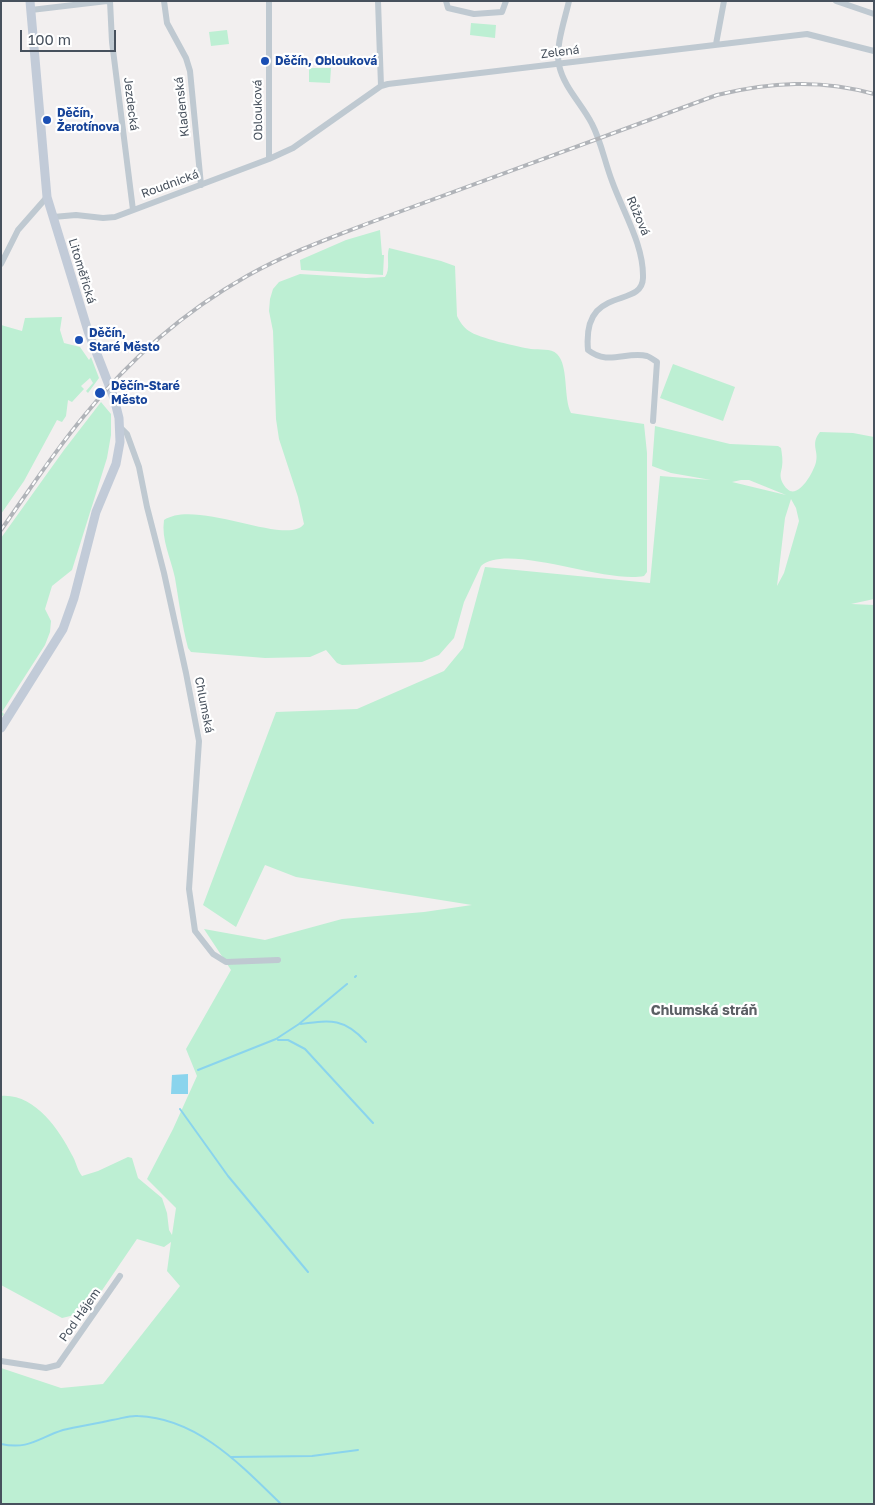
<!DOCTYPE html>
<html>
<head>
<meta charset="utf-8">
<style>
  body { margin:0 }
  #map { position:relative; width:875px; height:1505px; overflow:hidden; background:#f2efef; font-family:"Golos Text",sans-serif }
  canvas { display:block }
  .frame { position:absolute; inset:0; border:2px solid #47515d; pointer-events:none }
  .scale { position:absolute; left:20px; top:30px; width:96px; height:22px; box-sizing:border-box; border:2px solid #47515d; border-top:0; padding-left:6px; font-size:15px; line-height:18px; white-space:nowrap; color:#47515d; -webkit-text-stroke:4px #fff; paint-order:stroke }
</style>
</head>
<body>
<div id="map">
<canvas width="875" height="1505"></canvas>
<div class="frame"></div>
<div class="scale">100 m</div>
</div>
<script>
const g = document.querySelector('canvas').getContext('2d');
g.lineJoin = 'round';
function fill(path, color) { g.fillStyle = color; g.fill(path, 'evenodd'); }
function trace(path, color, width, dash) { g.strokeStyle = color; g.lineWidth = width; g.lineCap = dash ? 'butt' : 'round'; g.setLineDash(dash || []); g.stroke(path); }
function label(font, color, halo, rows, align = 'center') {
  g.font = font + ' "Golos Text",sans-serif'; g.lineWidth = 4.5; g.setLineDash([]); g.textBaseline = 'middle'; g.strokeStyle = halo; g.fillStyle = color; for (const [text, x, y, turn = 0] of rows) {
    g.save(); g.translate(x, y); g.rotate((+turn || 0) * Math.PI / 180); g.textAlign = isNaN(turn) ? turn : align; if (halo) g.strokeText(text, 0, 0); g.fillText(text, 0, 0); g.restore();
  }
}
fill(new Path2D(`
  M471 23 496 25 495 38 470 35Z
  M227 30 229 44 211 46 209 32Z
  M309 68H331L330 83 309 82Z
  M380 230 382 255H384L383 275 301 270 300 260 346 240Z
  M389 248 441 261 455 266 457 316C460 322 463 327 469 331 478 338 519 347 531 349 539 350 551 348 557 354 569 366 563 398 571 413L644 424 647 453V572L644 576C605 584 507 542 481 566L464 602 454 638 439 655 422 662 342 665 337 663 326 650 310 657 265 658 191 652 188 648C182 625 179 602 175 578 171 559 161 539 164 520 196 498 288 547 304 524L298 497 279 439 276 419 273 331 269 311 270 299 273 289 279 282 300 274 366 278 385 277C391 269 386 257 389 248Z
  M62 317 60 330 64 343 80 347 89 360 91 357 99 378 88 393 86 391 93 383 90 378 81 386 84 389 72 402 68 400 66 416 62 422 57 420 24 481 1 514V325L22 331 25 318Z
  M673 364 735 387 723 421 660 398Z
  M101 402 111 414V435L107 458 72 570 52 586 45 609 51 621 50 632 45 645 2 712 4 714 1 718V538L64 450Z
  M655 426 730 444 778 446 781 448C782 454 783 461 782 467 781 472 780 474 781 479 782 483 786 489 790 491 801 495 814 471 816 462 819 451 810 444 820 432L853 433 874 437V599L851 604 874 605V1504H3L1 1501V1368L61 1388 103 1384 180 1286 167 1271 171 1242 164 1247 137 1239 90 1308 83 1313 62 1318 1 1285V1096C34 1093 59 1129 72 1155 76 1161 77 1170 82 1176L98 1171 128 1157 132 1158 138 1178 162 1198 167 1213 169 1230 172 1235 176 1208 147 1179 173 1129 197 1076 186 1049 231 970 204 929 265 940 342 919 424 912 472 905 296 877 265 865 236 927 203 905 276 712 357 709 444 671 463 648 485 567 650 583 660 476 711 480 671 473 652 466ZM741 480H749L786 495 732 482ZM791 499 796 508 799 521 784 573 777 586 785 518Z`), '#bdefd3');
fill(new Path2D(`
  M188 1074V1094H171L172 1075Z`), '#8ad4ed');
trace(new Path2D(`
  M355 977 356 976
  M301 1024C331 1020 344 1018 366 1042
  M278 1040H288L305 1049 373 1123
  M198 1070 276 1039 299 1024 347 984
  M180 1109 228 1176 308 1272
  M1 1444C29 1450 38 1438 63 1430 79 1426 96 1424 112 1420 120 1419 130 1415 138 1416 197 1418 241 1465 281 1504
  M231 1457 312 1456 358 1450`), '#8ad4ed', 2);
trace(new Path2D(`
  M110 1 112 42 133 210
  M164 1 167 23 186 58 190 71 201 185
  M269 1V159
  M378 1 381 86
  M446 1 448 8 474 14 502 12 506 1
  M569 1C565 19 555 47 559 65 564 88 582 104 592 124 601 141 605 163 612 181 623 212 644 245 643 278 642 310 582 283 588 350 608 366 626 351 647 356 650 357 654 360 657 362L653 421
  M836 1 874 14
  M31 10 107 1
  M716 44 724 1
  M53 217 76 215 103 218 115 217 269 159 293 148 381 86 388 84 807 34 874 51
  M1 264 18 230 47 197
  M120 427 127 434 139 467 147 507 164 573 186 673 199 741 189 889 195 931 213 954 226 962 278 960
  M1 1361 46 1368 58 1365 120 1276`), '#bfc9d1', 6);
trace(new Path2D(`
  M1 728 63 629 74 598 96 512 116 464 120 442 119 418 114 398 88 331 47 197 30 1`), '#c2cbd8', 9);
const rail = new Path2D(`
  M1 530C28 492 54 452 84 416 129 360 185 311 247 276 286 254 327 239 369 223L717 95C770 82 821 79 874 94`);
trace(rail, '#b1b4b9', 4);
trace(rail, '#fff', 2, [5.5]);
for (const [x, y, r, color] of [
  [265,61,5,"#1a4fb4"],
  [47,120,5,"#1a4fb4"],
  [79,340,5,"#1a4fb4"],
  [100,393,6,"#1a4fb4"]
]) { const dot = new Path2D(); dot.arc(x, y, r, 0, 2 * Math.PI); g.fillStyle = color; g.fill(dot); trace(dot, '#fff', 2); }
label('12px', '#47515d', '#fff', [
  ["Zelená",560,52,-7],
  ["Jezdecká",131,104,83],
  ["Kladenská",182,107,-96],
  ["Oblouková",258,110,-91],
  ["Roudnická",170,184,-20],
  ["Růžová",638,216,67],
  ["Litoměřická",82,271,73],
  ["Chlumská",204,705,79],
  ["Pod Hájem",80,1315,-55]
]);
label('bold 12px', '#164399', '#fff', [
  ["Děčín, Oblouková",275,61],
  ["Děčín,",57,113],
  ["Žerotínova",57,127],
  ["Děčín,",89,333],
  ["Staré Město",89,347],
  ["Děčín-Staré",111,386],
  ["Město",111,400]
], 'left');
label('bold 14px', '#5b5f64', '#fff', [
  ["Chlumská stráň",704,1011]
]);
</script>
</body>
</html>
